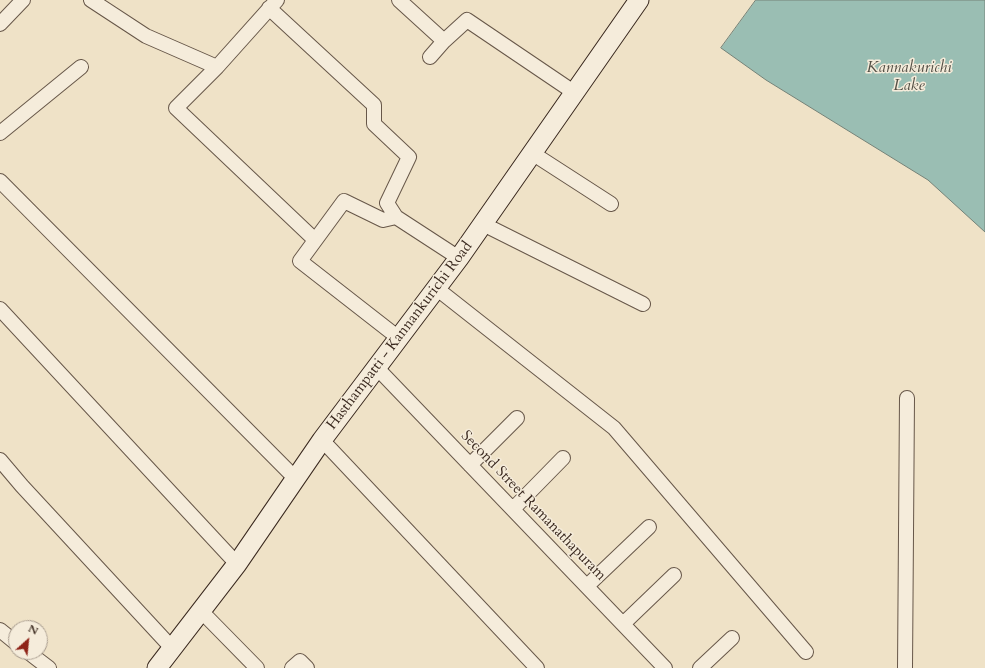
<!DOCTYPE html>
<html>
<head>
<meta charset="utf-8">
<style>
  body { margin:0 }
  #map { position:relative; width:985px; height:668px; overflow:hidden; background:#efe2c7; font-family:Cardo,serif }
  canvas { display:block }
  .north { position:absolute; left:8px; top:620px; width:40px; height:40px; box-sizing:border-box; background:#f5ecdb; border:1px solid #aa9e90; border-radius:50%; rotate:27deg; font-size:11px; font-weight:700; line-height:16px; text-align:center; color:#3a291f }
  .north::after { content:''; display:block; margin:auto; width:14px; height:18px; background:#8f2418; clip-path:polygon(50% 0,100% 100%,50% 72%,0 100%) }
</style>
</head>
<body>
<div id="map">
<canvas width="985" height="668"></canvas>
<div class="north">N</div>
</div>
<script>
const g = document.querySelector('canvas').getContext('2d');
g.lineJoin = 'round';
function fill(path, color) { g.fillStyle = color; g.fill(path, 'evenodd'); }
function trace(path, color, width, dash) { g.strokeStyle = color; g.lineWidth = width; g.lineCap = dash ? 'butt' : 'round'; g.setLineDash(dash || []); g.stroke(path); }
function label(font, color, halo, rows, align = 'center') {
  g.font = font + ' Cardo,serif'; g.lineWidth = 3; g.setLineDash([]); g.textBaseline = 'middle'; g.strokeStyle = halo; g.fillStyle = color; for (const [text, x, y, turn = 0] of rows) {
    g.save(); g.translate(x, y); g.rotate((+turn || 0) * Math.PI / 180); g.textAlign = isNaN(turn) ? turn : align; if (halo) g.strokeText(text, 0, 0); g.fillText(text, 0, 0); g.restore();
  }
}
const water = new Path2D(`
  M756 0H985V232L928 180 766 80 721 48Z`);
fill(water, '#9abeb3');
trace(water, '#748278', 1);
const street = new Path2D(`
  M91 0 146 36 217 67 277 0
  M399 0 444 41
  M269 8 374 105V124L409 157 387 203 396 217
  M0 24 23 0
  M430 57 444 41 467 20 575 93
  M217 67 176 108 315 240
  M0 133 81 67
  M532 153 611 204
  M0 181 296 479
  M483 224 643 304
  M436 288 614 428 806 652
  M0 309 237 564
  M400 339 300 261 344 201 383 220 396 217 459 258
  M377 368 665 668
  M322 440 537 668
  M0 460 22 486 172 648
  M470 465 517 418
  M513 509 563 458
  M587 586 649 527
  M201 611 257 668
  M623 624 674 575
  M0 630 16 643
  M28 652 49 668
  M292 668 300 661 307 668
  M700 668 732 638
  M905 668 907 398`);
const secondary = new Path2D(`
  M157 668 237 564 322 440 459 258 639 0`);
trace(street, '#675749', 16);
trace(secondary, '#3a291f', 21);
trace(street, '#f5ecdb', 14);
trace(secondary, '#f5ecdb', 19);
label('15px', '#3a291f', '#f5ecdb', [
  ["Hasthampatti - Kannankurichi Road",400,336,-53],
  ["Second Street Ramanathapuram",533,506,46]
]);
label('italic 16px', '#524e44', '#f5ecdb', [
  ["Kannakurichi",909,68],
  ["Lake",909,86]
]);
</script>
</body>
</html>
